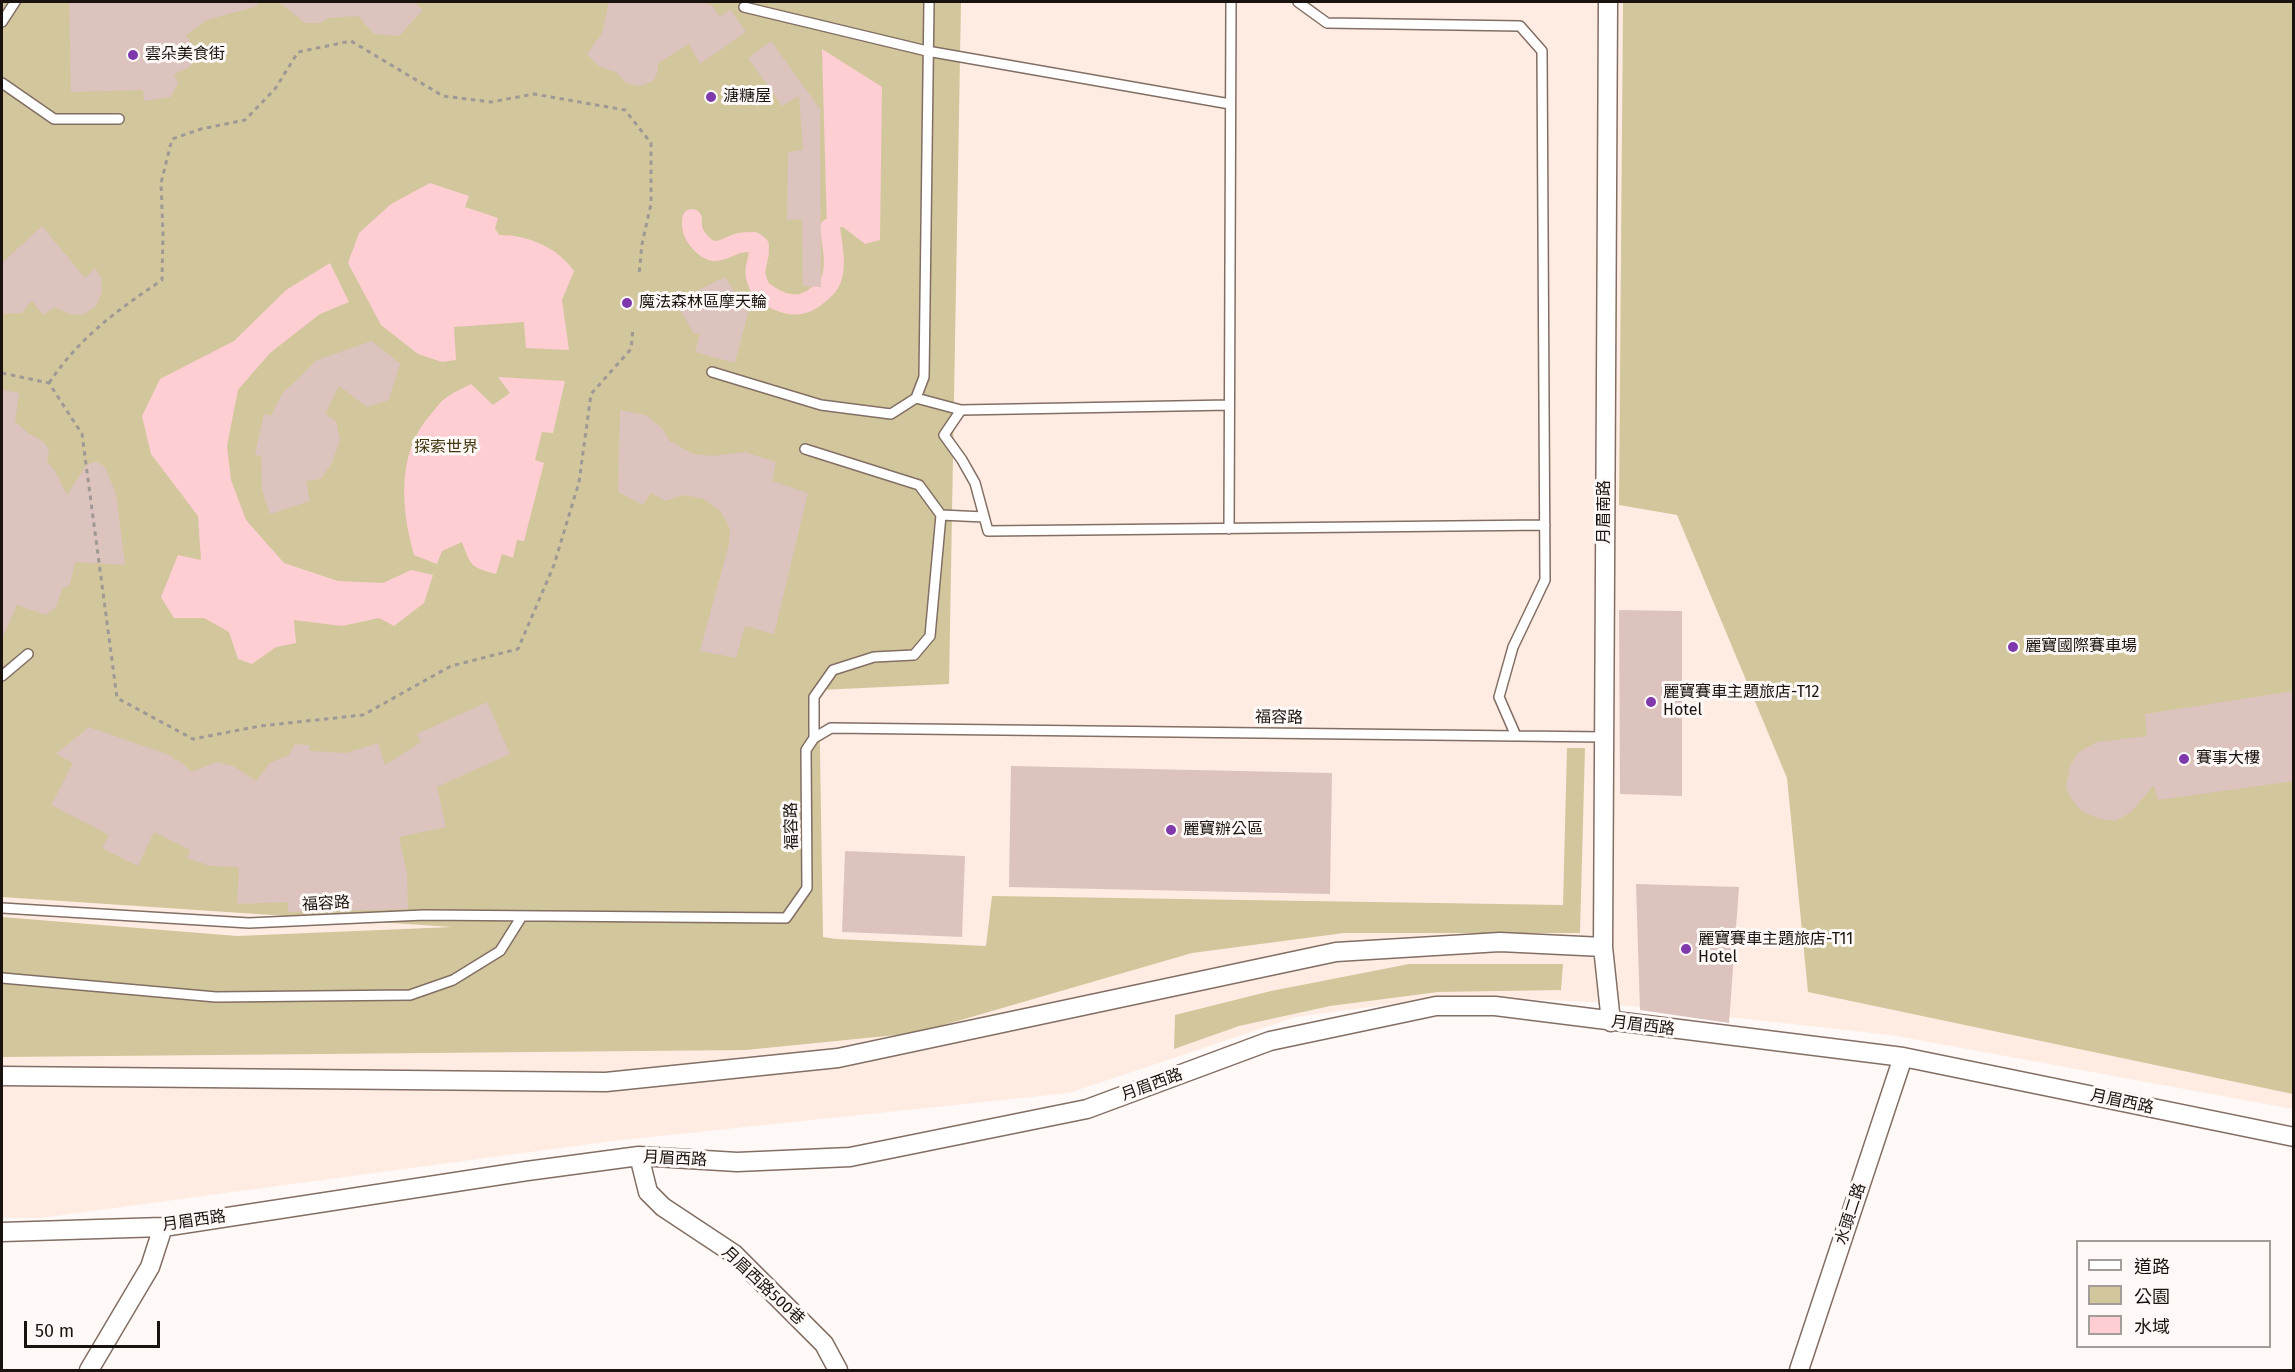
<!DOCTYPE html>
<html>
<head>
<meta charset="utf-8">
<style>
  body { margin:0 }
  #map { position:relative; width:2295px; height:1372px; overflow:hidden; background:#fef9f7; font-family:"Fira Sans","Noto Sans TC",sans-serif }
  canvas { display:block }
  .frame { position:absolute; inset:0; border:3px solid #1a120e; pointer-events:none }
  .legend { position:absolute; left:2076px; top:1240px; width:195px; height:108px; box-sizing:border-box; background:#fef9f7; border:2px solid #a39d9a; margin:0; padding:8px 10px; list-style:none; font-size:18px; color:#1a120e }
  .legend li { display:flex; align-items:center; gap:12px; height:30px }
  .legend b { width:30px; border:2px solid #a39d9a }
  .scale { position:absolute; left:24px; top:1321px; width:136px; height:27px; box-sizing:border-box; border:3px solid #1a120e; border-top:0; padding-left:8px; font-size:18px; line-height:21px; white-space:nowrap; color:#1a120e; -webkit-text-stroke:4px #fef9f7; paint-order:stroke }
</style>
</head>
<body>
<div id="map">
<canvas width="2295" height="1372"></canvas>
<div class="frame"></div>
<ul class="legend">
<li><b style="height:8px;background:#fff"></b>道路</li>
<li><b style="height:16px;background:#d2c69c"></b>公園</li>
<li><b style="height:16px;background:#feced3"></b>水域</li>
</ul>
<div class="scale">50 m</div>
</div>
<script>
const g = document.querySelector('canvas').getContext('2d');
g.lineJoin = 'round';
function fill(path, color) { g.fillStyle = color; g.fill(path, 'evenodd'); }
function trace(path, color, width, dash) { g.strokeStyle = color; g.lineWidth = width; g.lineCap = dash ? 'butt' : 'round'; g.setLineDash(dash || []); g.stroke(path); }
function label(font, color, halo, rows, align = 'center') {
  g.font = font + ' "Fira Sans","Noto Sans TC",sans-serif'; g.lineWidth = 6; g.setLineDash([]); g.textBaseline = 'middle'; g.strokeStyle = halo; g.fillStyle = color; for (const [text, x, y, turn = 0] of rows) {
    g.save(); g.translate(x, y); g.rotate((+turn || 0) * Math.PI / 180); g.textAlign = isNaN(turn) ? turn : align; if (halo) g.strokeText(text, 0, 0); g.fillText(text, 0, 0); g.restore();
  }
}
fill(new Path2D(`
  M2 2H2293V1109L1891 1035 1592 1002 1453 996 1296 1017 1069 1093 612 1141 40 1218H2Z`), '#feece2');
fill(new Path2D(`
  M2 2H961L949 684 819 690 823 937 836 939 986 946 992 896 1563 905 1567 748H1585L1580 933H1344L1192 953 916 1033 746 1050 2 1057V917L237 936 452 927 2 897Z
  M1623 2H2293V1094L1808 992 1787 778 1677 515 1619 505Z
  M1409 964H1563L1561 990 1438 992 1330 1006 1239 1026 1174 1049 1175 1015 1271 991Z`), '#d2c69c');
fill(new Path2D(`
  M822 49 882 87 880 240 865 244 843 227 827 229Z
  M430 183 469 196 465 207 498 218 495 228 499 235C528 235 557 247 574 271L562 300 569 350 526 348 524 322 454 327 456 360 442 362 418 354 381 325 348 263 359 233 391 204Z
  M330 263 349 302 320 314 270 353 238 390 227 446 231 480 246 520 284 563 338 581 383 583 411 570 433 575 424 603 394 626 379 618 342 626 294 620 296 643 276 647 252 664 238 659 229 632 204 618H174L161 597 178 555 201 560 198 516 151 454 142 416 160 379 234 341 286 290Z
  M498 377 565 381 553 433 542 432 535 460 544 463 524 541 517 540 513 558 502 554 496 574C470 567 471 566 462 542L442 551 437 564 414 555C401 508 396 453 431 414 436 408 441 401 447 397 454 392 463 388 471 384L493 405 510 393Z`), '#feced3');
trace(new Path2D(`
  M692 219C691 228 693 234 699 241 714 259 723 248 739 243 744 242 749 242 754 242L759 246C760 268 749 265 761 290 779 304 800 312 819 294 824 290 829 285 831 280 837 265 832 244 830 228`), '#feced3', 20);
fill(new Path2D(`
  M69 2H257L258 6 207 20 186 35 195 50 196 60 188 68 174 74 178 83 171 97 144 101 143 90 71 92Z
  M279 2H414L423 10 399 36 374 34 358 16 328 18 321 23H305Z
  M609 2H697L712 5 720 17 730 9 746 32 700 64 689 44 658 63V71L653 81 640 86 626 83 616 72 600 67 587 54 602 33Z
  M771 41 820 109 821 287 803 286 802 219 787 220 788 152 803 150 799 96 782 106 748 58Z
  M42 226 85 278 95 268 101 277 102 292 96 306 83 315 69 314 55 307 43 315 32 301 21 313 2 314V263Z
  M725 277 748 313 735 363 695 352 700 334H694L679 308 689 301 690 294Z
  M372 341 400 364 389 400 367 407 339 386 325 414 336 421 340 440 332 463 321 479 306 481 310 501 270 514 262 490 261 456 255 455 264 414 271 416 282 394 317 360Z
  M3 390 19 393 15 422 28 433 44 442 49 450 47 461 55 471 67 495 86 466 91 463 97 462 105 467 116 494 125 565 75 562 70 585 62 589 56 607 46 615 17 605 2 639Z
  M620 410 646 415 662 428 670 441 693 454 713 456 745 452 776 462 772 481 808 493 774 634 745 626 736 658 700 651 729 544 730 529 721 512 704 499 683 495 666 501 651 493 643 505 618 492Z
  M1619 610 1682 611V796L1620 794Z
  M2294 691V781L2158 800 2154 785 2132 811 2116 821 2100 819 2081 811 2070 797 2066 787 2070 766 2079 752 2097 742 2147 736 2145 714Z
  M487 702 510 754 437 787 446 827 399 837 407 874 408 909 288 912V902L237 904 239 867 210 866 187 858 190 850 154 832 138 866 102 848 109 835 51 805 73 763 56 754 89 727 172 756 173 759 179 761 192 772 216 762 233 766 256 781 270 763 289 755 295 744 309 745 310 751 346 753 378 743 385 765 421 742 417 734Z
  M1011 766 1332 773 1330 894 1009 887Z
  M845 851 965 856 962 937 842 932Z
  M1636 884 1739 887 1729 1023 1640 1010Z`), '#ddc3bd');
const lane = new Path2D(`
  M1298 2 1327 23 1520 26 1542 51 1545 580 1513 647 1499 697 1516 736
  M744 7 927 51 1230 104
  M2 22 15 2
  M2 83 54 119H119
  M712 372 821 405 891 414 916 398 924 377 929 2
  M916 398 961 410 944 435 962 460 975 483 988 531 1545 525
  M961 410 1229 405
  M805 449 919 485 941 515 930 636 914 655 874 657 833 670 814 697V738
  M941 515 984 517
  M1229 529 1231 2
  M2 676 28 654
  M2 908 249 923 424 915 786 918 807 888 806 750 814 738 831 728 1604 737
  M2 978 216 997 410 995 453 980 500 951 522 916`);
const street = new Path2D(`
  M1608 2 1603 947 1611 1022
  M2 1076 606 1082 838 1058 1336 952 1500 942 1603 947
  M639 1156 648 1192 663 1207 734 1254 824 1344 838 1370
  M2 1232 163 1227 527 1171 639 1156 737 1162 850 1157 1087 1109 1270 1041 1436 1006H1495L1903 1057 2294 1137
  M89 1370 150 1267 163 1227
  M1799 1370 1903 1057`);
trace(lane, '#826e63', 12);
trace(street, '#826e63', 21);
trace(new Path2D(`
  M2 373 49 383 82 434 117 698 193 739 260 726 363 715 451 666 518 649 554 565 579 482 591 394 631 349 633 329
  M49 383C80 337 116 311 162 280L163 235 161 183 172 139 201 129 245 120 275 89 298 52 351 41 443 96 491 102 534 94 625 110 651 143V204L642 244 639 275`), '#9f9996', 3, [4.5, 4.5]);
trace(lane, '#fff', 9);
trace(street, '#fff', 18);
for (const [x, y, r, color] of [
  [133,55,6,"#7f39ac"],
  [711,97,6,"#7f39ac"],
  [627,303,6,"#7f39ac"],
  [2013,647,6,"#7f39ac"],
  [1651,702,6,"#7f39ac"],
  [2184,759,6,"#7f39ac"],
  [1171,830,6,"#7f39ac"],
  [1686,949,6,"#7f39ac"]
]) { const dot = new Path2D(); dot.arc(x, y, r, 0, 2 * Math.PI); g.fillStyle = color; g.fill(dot); trace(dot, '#fef9f7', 2); }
label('16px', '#1a120e', '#fef9f7', [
  ["雲朵美食街",145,55],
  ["溏糖屋",723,97],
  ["魔法森林區摩天輪",639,303],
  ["麗寶國際賽車場",2025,647],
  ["麗寶賽車主題旅店-T12",1663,693],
  ["Hotel",1663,711],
  ["賽事大樓",2196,759],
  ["麗寶辦公區",1183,830],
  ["麗寶賽車主題旅店-T11",1698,940],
  ["Hotel",1698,958]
], 'left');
label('16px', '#433910', '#fef9f7', [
  ["探索世界",446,448]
]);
label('16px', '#1a120e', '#fef9f7', [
  ["月眉南路",1605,512,-90],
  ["福容路",1279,718,1],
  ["福容路",792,826,-91],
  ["福容路",326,904,-3],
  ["月眉西路",1643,1026,7],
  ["月眉西路",1152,1085,-20],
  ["月眉西路",2122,1102,12],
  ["月眉西路",675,1159,3],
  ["水頭二路",1851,1214,-72],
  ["月眉西路",194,1221,-8],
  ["月眉西路500巷",763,1286,43]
]);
</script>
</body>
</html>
